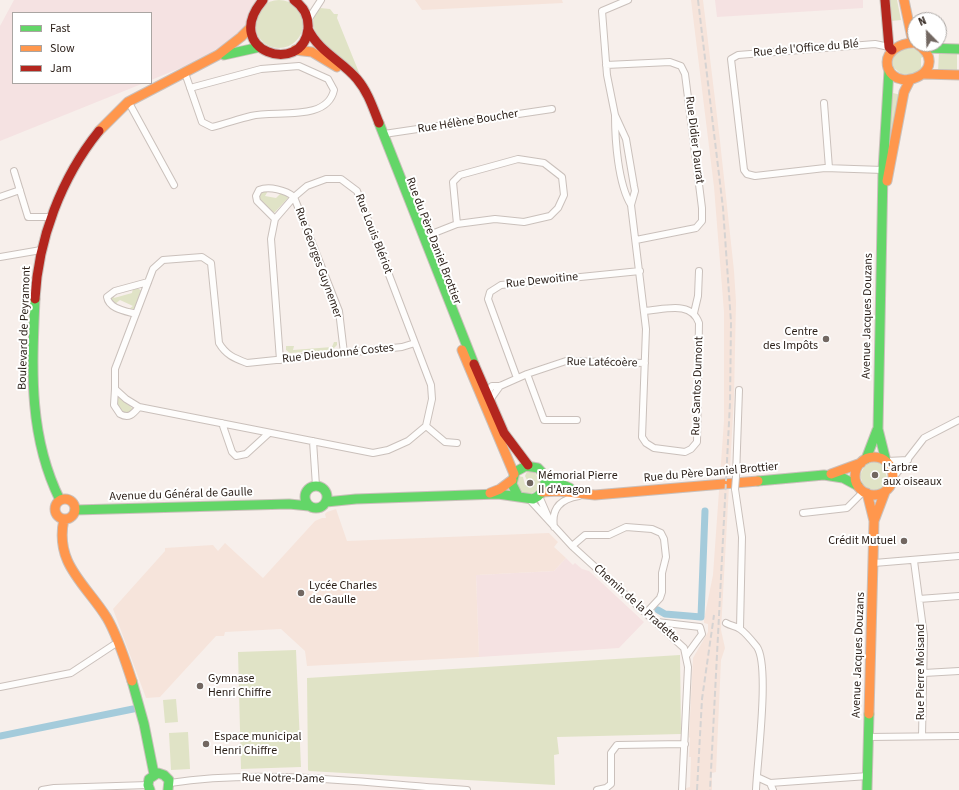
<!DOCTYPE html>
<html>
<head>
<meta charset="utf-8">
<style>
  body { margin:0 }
  #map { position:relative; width:959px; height:790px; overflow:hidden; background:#f7efeb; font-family:"Source Sans 3",sans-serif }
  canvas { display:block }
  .legend { position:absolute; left:12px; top:12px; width:140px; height:72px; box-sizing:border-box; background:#fff; border:1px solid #aaa5a2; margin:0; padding:5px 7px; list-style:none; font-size:12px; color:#2a1e17 }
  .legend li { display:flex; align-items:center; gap:8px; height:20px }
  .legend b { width:20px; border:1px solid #aaa5a2 }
  .north { position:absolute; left:907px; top:12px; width:40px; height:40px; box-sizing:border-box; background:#fff; border:1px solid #aaa5a2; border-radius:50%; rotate:337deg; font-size:11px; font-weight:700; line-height:16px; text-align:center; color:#2a1e17 }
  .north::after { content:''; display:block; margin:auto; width:14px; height:18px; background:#726761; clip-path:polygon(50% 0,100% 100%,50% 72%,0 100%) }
</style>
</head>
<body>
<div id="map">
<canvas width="959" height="790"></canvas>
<ul class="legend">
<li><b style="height:5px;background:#63d668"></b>Fast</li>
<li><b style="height:5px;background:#ff974d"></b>Slow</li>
<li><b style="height:5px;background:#b3261e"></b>Jam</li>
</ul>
<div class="north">N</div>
</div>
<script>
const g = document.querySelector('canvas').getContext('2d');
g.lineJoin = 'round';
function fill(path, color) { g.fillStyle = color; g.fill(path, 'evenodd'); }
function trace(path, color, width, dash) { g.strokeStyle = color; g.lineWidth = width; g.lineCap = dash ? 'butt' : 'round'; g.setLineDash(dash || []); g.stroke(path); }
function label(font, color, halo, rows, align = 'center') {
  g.font = font + ' "Source Sans 3",sans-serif'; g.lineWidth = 4; g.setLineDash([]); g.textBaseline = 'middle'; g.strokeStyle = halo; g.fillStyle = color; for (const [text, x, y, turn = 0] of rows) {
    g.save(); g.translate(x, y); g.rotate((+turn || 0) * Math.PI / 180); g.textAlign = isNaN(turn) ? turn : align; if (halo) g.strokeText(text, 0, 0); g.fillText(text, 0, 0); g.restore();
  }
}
fill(new Path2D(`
  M14 0H256L242 36 183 67 151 80V13H13V83H144L0 141V26Z
  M715 0H863V8L717 17Z
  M566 558 573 565 575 563 582 569 589 571 644 622 619 648 479 657 476 575 554 571Z`), '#f5e2e2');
fill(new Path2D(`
  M415 0H562L563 3 422 10Z
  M691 0H703L720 141 734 271 736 302 734 397 721 630 725 648 721 660 716 772 712 773V790H686V788L690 787 691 757H689L690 738 689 737 693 658 708 632V624L704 623V619L713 575 724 421V312L714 187Z
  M336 509 347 541 549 533 558 542 554 547 566 558 554 571 476 575 479 657 307 666 305 651 281 629 225 632 224 636H216L160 697 146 698 113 609 165 551V548L213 545 218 551 225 543 263 578 315 521 322 518H326L325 514 327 512Z`), '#f6e4db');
fill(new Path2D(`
  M255 24a24 24 0 1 1 48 0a24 24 0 1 1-48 0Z
  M890 0H897L901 20 891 21Z
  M320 8 330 9 334 14H338L337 18 362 80C346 66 295 32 320 8Z
  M905 48 916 49 924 56 921 58V66L923 68 912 75 901 74 892 66C892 56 897 50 905 48Z
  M939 51H957V72H938Z
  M889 92 901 95 888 165Z
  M261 191H268L265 196 276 198 281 193 287 195 288 198 275 212 273 213 259 198Z
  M136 287 142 291 134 310 129 309 133 306 120 300 115 304 111 300 110 297 115 294 114 298 132 293 133 288Z
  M334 342H337V345L332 350 290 353 286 350V346H294L293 350 332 347Z
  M118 398H121L133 409 130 414 122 413 116 403Z
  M875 461 886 467 884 469 888 480C883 491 872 493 863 485L860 475 865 465Z
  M527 471 535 473 540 482 536 491 527 495C518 492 514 486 518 476L523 477 525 485 530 486 531 481 527 480 525 476Z
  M296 650 301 767 241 769 238 652Z
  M680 655 681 734 557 737 559 754 554 755 555 785 309 771 308 770 307 678Z
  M176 699 178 722 165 723 163 700Z
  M188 732 190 769 171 770 169 733Z`), '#e0e3c6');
trace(new Path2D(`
  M658 610 665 614 701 617 705 511
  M0 736 133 709`), '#a4cbdb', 7);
const street = new Path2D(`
  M628 0 602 11 607 75 615 115 626 139 634 186 635 191 631 205
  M308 20 321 0
  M606 65 670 62 681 66 685 74 702 208V221L696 228 636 240
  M185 73 202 122 212 127C225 124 238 119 251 116 276 110 327 122 334 90L328 79 299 66 261 69 190 88
  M128 101 174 185
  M824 103 829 168
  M615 115C615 140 618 184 631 205L646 329 642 437 646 443 654 448 685 452 691 449 697 442 699 323C691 300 664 310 644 311
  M384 134 552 109
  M883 170 825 168 755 176 747 174 744 170 731 59 738 55 875 44 889 47
  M14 171 28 217H53
  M0 197 20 190
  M275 219 257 201 256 196 259 190C269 186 286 190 294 197L339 311 344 353
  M424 237 457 224 495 219 524 222 550 216 558 208 564 195 562 177 544 163 518 159 460 175 453 182 457 224
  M0 257 41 250
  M202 257 211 263 219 343C226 355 234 358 247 363L402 347 415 343 431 385 432 399 426 426 408 441 388 450 373 453 139 407 126 399 115 389V369L153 269 163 260Z
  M694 313 698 296 699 271
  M136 314C126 311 109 309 107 297L115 291 148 282
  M280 360 271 239 275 219 294 197 307 186 326 179H341L357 191 415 343
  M527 374 544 420H577
  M517 378 488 299 490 292 501 285 640 271
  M115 389 114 405 120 414C129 419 133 414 139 407
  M486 395 492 386H500L527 374 566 361 645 363
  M490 400 500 386
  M222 423 232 452 236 456 246 454 269 433
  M426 426 445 442 457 443
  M313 441 316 486
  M887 461 908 460
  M736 477 739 390
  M893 478 924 438 959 420
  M735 489 742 537 740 628
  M539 496 549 519
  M529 499 572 546 684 648 688 667 682 790
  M803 513 847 508 863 492
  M554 527C551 508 561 499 579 496
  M572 546 585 535H609L626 527 652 529 661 533 664 539 666 557 662 573V592L660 598 646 613
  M914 561 924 636 922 736
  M874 563 959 556
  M919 599 959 596
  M657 622 700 627 702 634 686 656
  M726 623C731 626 736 626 740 629 746 633 753 642 757 647 770 666 757 763 756 790
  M924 673 959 671
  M0 687 71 673 118 642
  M868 737 959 736
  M757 777 770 783 773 790
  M170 783C267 768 370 784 467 790
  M770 783 868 776
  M42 790 54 788 148 785
  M597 790 606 788 611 784V753L617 745 685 744`);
const fast = new Path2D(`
  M923 48 959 49
  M224 55 260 47
  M379 123 474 364
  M35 299C32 369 28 435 60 500
  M866 459 877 430
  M886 461 878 429 883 170 889 70
  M544 477 570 488
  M758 481 824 475 843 478 858 486
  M305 497a11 11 0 1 1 22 0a11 11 0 1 1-22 0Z
  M326 502 356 499 498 494 533 499C547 493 549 478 538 468L526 466 515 472 512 484 518 496
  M75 510 289 504 309 506
  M132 681 144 724 154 774
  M150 790 148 785 149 779 158 773 164 775 169 780 168 790
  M867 790 869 714`);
const slow = new Path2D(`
  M904 0 913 43
  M915 43C902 42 883 51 888 68 899 96 953 68 917 44
  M295 50 312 52 337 67
  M924 74 959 75
  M99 131 128 102 218 55 241 37 250 28
  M887 181 904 92 910 80
  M462 350 514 474
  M855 476a19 19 0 1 1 38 0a19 19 0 1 1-38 0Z
  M831 474 861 463
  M542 492 558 491 595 495 758 481
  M490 493 500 489 512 480
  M867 493 874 521 869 714
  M55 509a10 10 0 1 1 20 0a10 10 0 1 1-20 0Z
  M64 519C54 564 86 584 107 618 118 637 125 660 132 681
  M874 521 885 492`);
const jam = new Path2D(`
  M263 0C220 51 303 77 308 29 309 16 304 7 294 0
  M885 0 889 47 892 50
  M308 29C319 52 342 61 357 79 368 92 373 108 379 123
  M35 299C38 240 61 178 99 131
  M474 364 504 433 528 465`);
trace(street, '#cac0bb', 8);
trace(fast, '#cac0bb', 11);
trace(slow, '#cac0bb', 11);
trace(jam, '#cac0bb', 11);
trace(street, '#fefdfc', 6);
trace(fast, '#63d668', 9);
trace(slow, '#ff974d', 9);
trace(jam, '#b3261e', 9);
trace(new Path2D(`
  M698 0 723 208 731 322 730 403 710 790
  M697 790 702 699 714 615`), '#d6d3d2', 2, [6, 3]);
const streetBridge = new Path2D(`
  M735 489 736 477`);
trace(streetBridge, '#cac0bb', 8, []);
trace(streetBridge, '#fefdfc', 6);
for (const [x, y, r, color] of [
  [826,339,4,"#726761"],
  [875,475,4,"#726761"],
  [530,483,4,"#726761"],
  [904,541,4,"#726761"],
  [301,593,4,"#726761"],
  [200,686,4,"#726761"],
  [206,744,4,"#726761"]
]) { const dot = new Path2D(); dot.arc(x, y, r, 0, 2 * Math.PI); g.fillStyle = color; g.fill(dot); trace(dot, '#fff', 1.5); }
label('12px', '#2a1e17', '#fff', [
  ["Rue de l'Office du Blé",806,49,-5],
  ["Rue Hélène Boucher",468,122,-9],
  ["Rue Didier Daurat",694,140,83],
  ["Rue Louis Blériot",373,234,69],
  ["Rue du Père Daniel Brottier",433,241,69],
  ["Rue Georges Guynemer",318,263,70],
  ["Rue Dewoitine",542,281,-6],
  ["Avenue Jacques Douzans",868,316,-89],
  ["Boulevard de Peyramont",25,328,-88],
  ["Rue Dieudonné Costes",338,354,-6],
  ["Rue Latécoère",602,363,1],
  ["Rue Santos Dumont",698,386,-88],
  ["Rue du Père Daniel Brottier",711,473,-5],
  ["Avenue du Général de Gaulle",181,495,-2],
  ["Chemin de la Pradette",636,604,42],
  ["Avenue Jacques Douzans",859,655,-88],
  ["Rue Pierre Moisand",921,672,-90],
  ["Rue Notre-Dame",283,779,1]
]);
label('12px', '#2a1e17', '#fff', [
  ["Centre",818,332,"right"],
  ["des Impôts",818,346,"right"],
  ["L'arbre",883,468],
  ["aux oiseaux",883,482],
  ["Mémorial Pierre",538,476],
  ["II d'Aragon",538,490],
  ["Crédit Mutuel",896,541,"right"],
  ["Lycée Charles",309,586],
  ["de Gaulle",309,600],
  ["Gymnase",208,679],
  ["Henri Chiffre",208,693],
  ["Espace municipal",214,737],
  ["Henri Chiffre",214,751]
], 'left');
</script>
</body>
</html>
